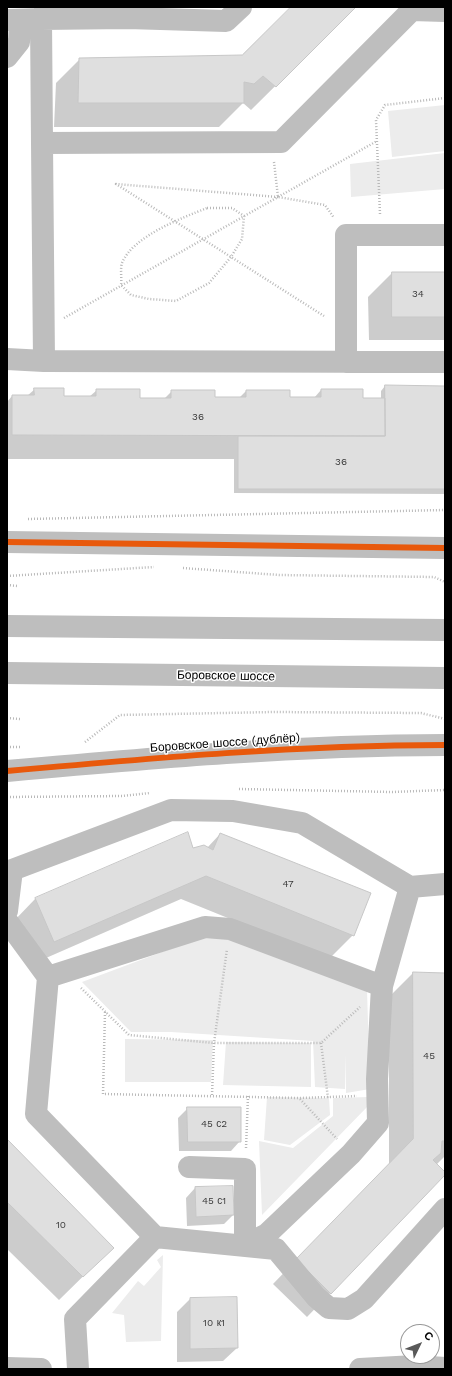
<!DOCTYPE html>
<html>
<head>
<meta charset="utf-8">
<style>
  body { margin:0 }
  #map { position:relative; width:452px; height:1376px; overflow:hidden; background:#fff; font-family:"Work Sans",sans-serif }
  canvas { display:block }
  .frame { position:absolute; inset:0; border:8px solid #000; pointer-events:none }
  .north { position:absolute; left:400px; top:1324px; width:40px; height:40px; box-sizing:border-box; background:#fff; border:1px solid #999; border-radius:50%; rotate:47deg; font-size:11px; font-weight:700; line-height:16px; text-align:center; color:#000 }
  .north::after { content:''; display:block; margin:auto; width:14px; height:18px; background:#595959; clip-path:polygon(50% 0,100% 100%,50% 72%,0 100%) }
</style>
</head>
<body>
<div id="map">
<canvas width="452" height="1376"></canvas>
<div class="frame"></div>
<div class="north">С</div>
</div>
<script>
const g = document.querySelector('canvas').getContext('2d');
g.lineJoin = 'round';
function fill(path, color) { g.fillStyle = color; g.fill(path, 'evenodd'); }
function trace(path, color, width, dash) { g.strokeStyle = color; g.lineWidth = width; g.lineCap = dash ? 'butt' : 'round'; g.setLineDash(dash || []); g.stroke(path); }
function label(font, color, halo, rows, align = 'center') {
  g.font = font + ' "Work Sans",sans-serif'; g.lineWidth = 3; g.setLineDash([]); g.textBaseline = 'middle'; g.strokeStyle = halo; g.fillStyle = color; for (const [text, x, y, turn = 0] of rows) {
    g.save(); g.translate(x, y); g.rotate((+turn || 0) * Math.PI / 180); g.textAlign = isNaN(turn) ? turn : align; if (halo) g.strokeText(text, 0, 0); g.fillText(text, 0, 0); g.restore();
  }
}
fill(new Path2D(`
  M445 105V151L392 157 388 111Z
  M445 153V189L351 197 350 164Z
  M226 928 367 990 370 1089 346 1093V1054L345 1089 315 1087 313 1041 171 1032H131L82 982Z
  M125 1039 213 1040 211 1082H125Z
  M226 1042 311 1043V1087L223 1085Z
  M267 1097 329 1098 330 1115 290 1145 264 1140Z
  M369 1097V1105L262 1215 259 1141 293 1148 333 1116V1098Z
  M163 1255 161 1341 126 1342 124 1315 112 1313 138 1281 144 1286 161 1267 157 1260Z`), '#ececec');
fill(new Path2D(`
  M293 7H355L251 110 243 103 219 127H54L56 83 80 59 243 56Z
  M392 273H445V340H369L368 297Z
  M385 386 445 387V494L234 493V459H7V402L12 396H27L35 389 63 397H89L97 390 139 399H164L172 391 214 398H239L246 391H289V398H314L321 390 362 399H381V391Z
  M220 834 353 935 329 959 181 899 30 965 12 923 35 899 193 849 207 848Z
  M413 973 445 974V1156L436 1165 445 1174 307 1317 273 1284 389 1164V997Z
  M188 1108 240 1141 231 1151H179L178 1118Z
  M7 1140 112 1248 59 1300 7 1249Z
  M195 1188 233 1215 224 1224 187 1226 186 1198Z
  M190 1299 237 1348 223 1361 177 1362V1312Z`), '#0003');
const building = new Path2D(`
  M291 7H356L276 87 263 76 254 84 244 82V103H78L79 58 242 55Z
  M392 272H445V317H392Z
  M385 385 445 386V489H238V436H385Z
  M34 388H64V396H96V389H140V398H171V390H215V397H246V390H290V397H321V389H363V398H385V436L12 435V395H34Z
  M188 832 193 848 204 845 213 850 220 833 371 893 354 936 206 876 54 942 35 898Z
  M413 972 445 973V1141H442L441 1153 433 1160 445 1172V1175L331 1294 296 1259 413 1139Z
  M187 1107H241V1142H188Z
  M7 1139 114 1248 83 1277 7 1202Z
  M233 1186 234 1215 196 1217 195 1187Z
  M237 1297 238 1348 190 1349V1298Z`);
fill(building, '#dfdfdf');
trace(building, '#c7c7c7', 1);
trace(new Path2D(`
  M274 162 278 197 325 205 334 218
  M278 197 116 184 324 316
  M207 208H232L244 216 242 239 231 257 209 283 176 301 149 299 131 295 121 285C122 279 120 269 122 263 133 236 182 218 207 208Z
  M380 214 376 120 385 105 445 98
  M64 318 377 141
  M28 519 445 510
  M183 568 279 575 434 577 445 582
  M7 576 154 567
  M7 585 18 586
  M7 718 20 719
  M85 742 120 715 274 712 421 713 445 719
  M7 747H20
  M239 789 392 792 445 790
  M7 797 122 796 150 793
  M81 988 129 1035 214 1043H321L360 1007
  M105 1012 103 1094 300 1098 357 1096
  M321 1043 328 1098
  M212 1095 214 1043 227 949
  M300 1099 337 1139
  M246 1148 248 1096`), '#b9b9b9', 2.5, [1, 2]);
trace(new Path2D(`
  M46 9 41 19 128 18 226 21 241 7
  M7 20 41 19 42 143
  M7 57 19 42 20 20
  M7 359 44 361 445 362
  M44 361 42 143 281 142 412 10 445 11
  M346 362V235H445
  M7 542 445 548
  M7 771C153 758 299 745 445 745
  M7 911 12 870 171 810 233 811 302 823 410 887
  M7 921 48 977
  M382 986 410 887 445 884
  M155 1237 36 1114 48 977 205 927 230 929 382 986 377 1079 378 1123 351 1154 267 1234 245 1245V1169L189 1167
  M7 1368 41 1369
  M78 1369 75 1319 155 1237 276 1249 316 1297 329 1308 348 1309 364 1299 445 1209
  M360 1369 415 1366 445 1368`), '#bebebe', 22);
trace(new Path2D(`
  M7 626 445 630
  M7 673 445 678`), '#bebebe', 22);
trace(new Path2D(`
  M7 542 445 548
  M7 771C153 758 299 745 445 745`), '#e8590c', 6);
label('10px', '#383838', null, [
  ["34",418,294],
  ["36",198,417],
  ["36",341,462],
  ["47",288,884],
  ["45",429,1056],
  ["45 с2",214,1124],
  ["45 с1",214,1201],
  ["10",61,1225],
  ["10 к1",214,1323]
]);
label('12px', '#000', '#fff', [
  ["Боровское шоссе",226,676,1],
  ["Боровское шоссе (дублёр)",225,743,-4]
]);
</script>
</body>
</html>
